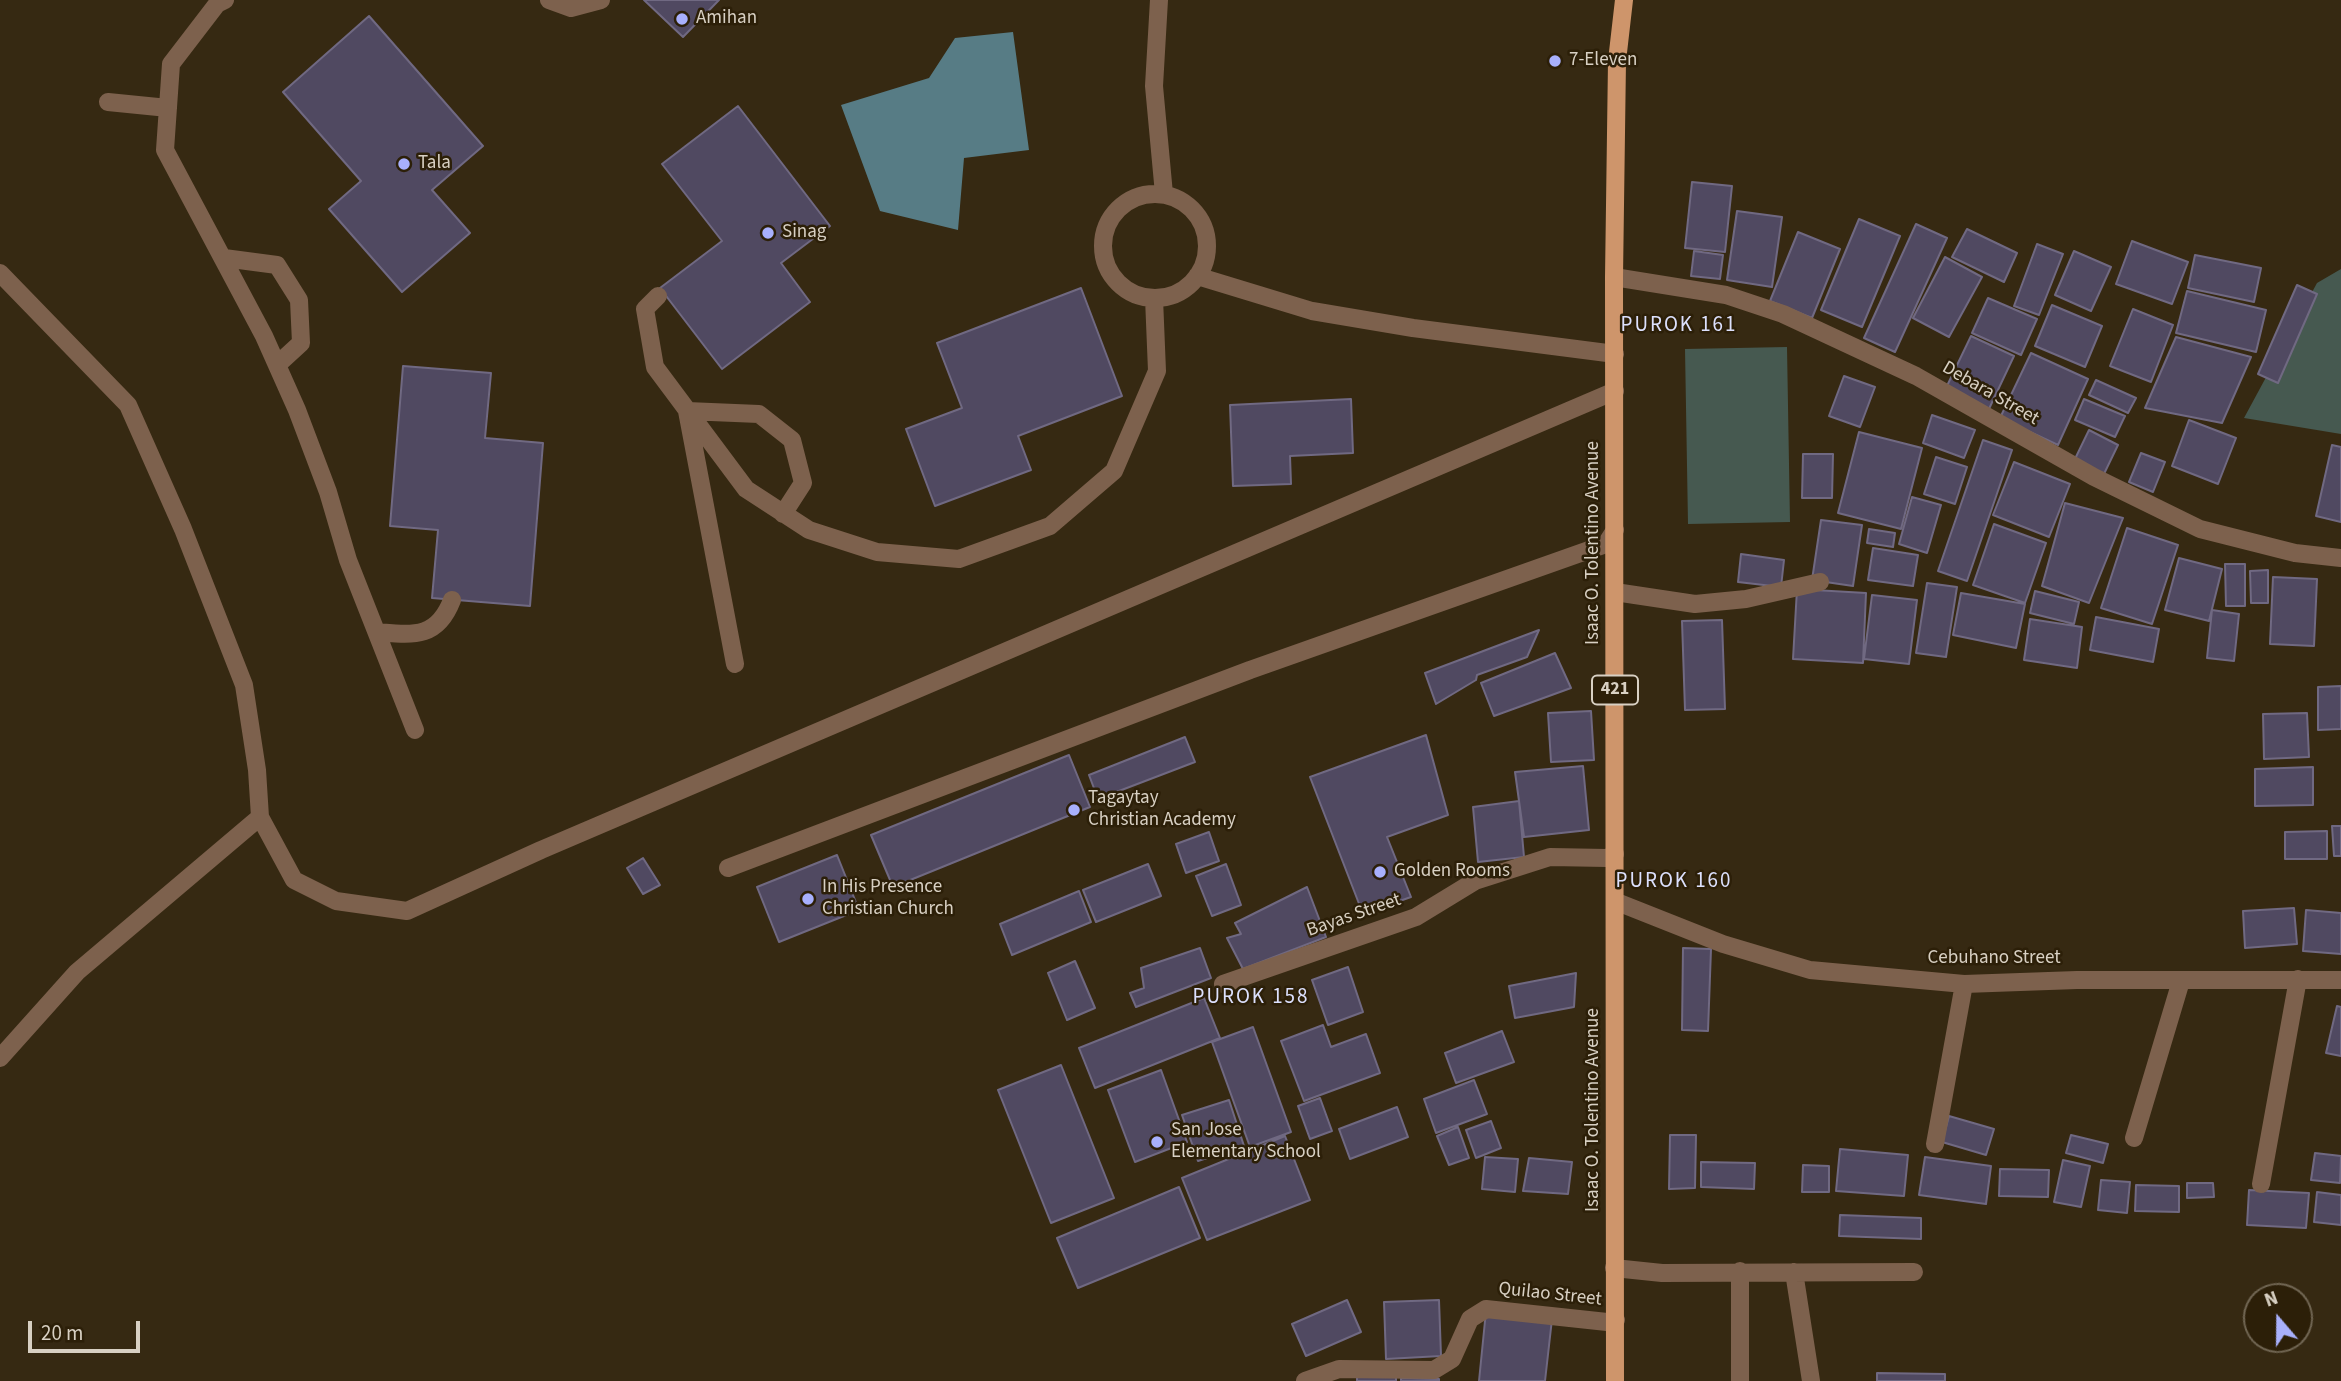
<!DOCTYPE html>
<html>
<head>
<meta charset="utf-8">
<style>
  body { margin:0 }
  #map { position:relative; width:2341px; height:1381px; overflow:hidden; background:#362912; font-family:"Source Sans 3",sans-serif }
  canvas { display:block }
  .north { position:absolute; left:2243px; top:1283px; width:70px; height:70px; box-sizing:border-box; background:#2c1f08; border:2px solid #716653; border-radius:50%; rotate:340deg; font-size:19px; font-weight:700; line-height:28px; text-align:center; color:#d8d0c3 }
  .north::after { content:''; display:block; margin:auto; width:24px; height:32px; background:#a8b0fc; clip-path:polygon(50% 0,100% 100%,50% 72%,0 100%) }
  .scale { position:absolute; left:28px; top:1321px; width:112px; height:32px; box-sizing:border-box; border:4px solid #d8d0c3; border-top:0; padding-left:9px; font-size:21px; line-height:24px; white-space:nowrap; color:#d8d0c3; -webkit-text-stroke:5px #2c1f08; paint-order:stroke }
</style>
</head>
<body>
<div id="map">
<canvas width="2341" height="1381"></canvas>
<div class="north">N</div>
<div class="scale">20 m</div>
</div>
<script>
const g = document.querySelector('canvas').getContext('2d');
g.lineJoin = 'round';
function fill(path, color) { g.fillStyle = color; g.fill(path, 'evenodd'); }
function trace(path, color, width, dash) { g.strokeStyle = color; g.lineWidth = width; g.lineCap = dash ? 'butt' : 'round'; g.setLineDash(dash || []); g.stroke(path); }
function label(font, color, halo, rows, align = 'center') {
  g.font = font + ' "Source Sans 3",sans-serif'; g.lineWidth = 5; g.setLineDash([]); g.textBaseline = 'middle'; g.strokeStyle = halo; g.fillStyle = color; for (const [text, x, y, turn = 0] of rows) {
    g.save(); g.translate(x, y); g.rotate((+turn || 0) * Math.PI / 180); g.textAlign = isNaN(turn) ? turn : align; if (halo) g.strokeText(text, 0, 0); g.fillText(text, 0, 0); g.restore();
  }
}
fill(new Path2D(`
  M2341 269V434L2244 418 2317 283Z
  M1787 347 1790 522 1688 524 1685 349Z`), '#465950');
fill(new Path2D(`
  M1013 32 1029 150 964 158 958 230 880 211 841 105 929 78 955 38Z`), '#577c85');
const building = new Path2D(`
  M644 0H719L683 37Z
  M369 16 483 146 432 190 470 233 402 292 329 209 361 181 283 92Z
  M738 106 830 226 781 263 810 302 722 369 660 288 722 241 662 164Z
  M1692 182 1732 186 1725 252 1685 248Z
  M1737 211 1782 217 1772 287 1727 280Z
  M1859 219 1900 236 1862 327 1821 310Z
  M1916 224 1947 238 1895 352 1864 338Z
  M1967 229 2017 253 2004 282 1952 257Z
  M1798 232 1840 249 1812 318 1770 301Z
  M2132 241 2188 262 2172 304 2116 284Z
  M2037 244 2063 254 2039 315 2014 306Z
  M1694 251 1723 255 1720 279 1691 276Z
  M2074 251 2111 267 2091 311 2055 295Z
  M2195 255 2261 268 2254 302 2188 288Z
  M1945 257 1982 277 1949 337 1913 318Z
  M2297 285 2317 294 2278 383 2258 374Z
  M1081 288 1122 396 1018 436 1031 470 935 506 906 429 962 408 937 343Z
  M2187 291 2266 310 2256 352 2176 333Z
  M1988 298 2037 319 2021 355 1972 333Z
  M2052 305 2102 326 2085 367 2035 346Z
  M2133 309 2173 325 2151 382 2110 366Z
  M1971 336 2014 356 1988 411 1945 390Z
  M2176 337 2251 357 2222 423 2145 408Z
  M2031 353 2088 379 2058 445 2000 418Z
  M403 366 491 373 485 438 543 443 530 606 432 598 438 530 390 526Z
  M1844 376 1875 387 1860 427 1829 416Z
  M2096 380 2136 398 2128 413 2089 395Z
  M1351 399 1353 453 1290 456 1291 484 1233 486 1230 405Z
  M2084 399 2125 416 2115 437 2075 420Z
  M1932 415 1975 430 1964 458 1923 443Z
  M2189 420 2236 438 2218 484 2172 466Z
  M2089 430 2118 445 2102 478 2073 463Z
  M1859 432 1922 448 1901 529 1838 513Z
  M1983 440 2012 450 1967 581 1938 571Z
  M2332 445 2341 447V522L2316 516Z
  M2141 453 2165 462 2153 492 2129 482Z
  M1803 454H1833L1832 498H1802Z
  M1936 457 1967 467 1955 504 1924 494Z
  M2014 462 2070 484 2049 537 1993 515Z
  M1912 497 1941 505 1927 553 1899 544Z
  M2065 503 2123 518 2089 603 2042 586Z
  M1821 520 1862 525 1853 586 1812 580Z
  M1994 524 2046 543 2025 603 1973 585Z
  M2127 528 2178 545 2152 624 2101 608Z
  M1869 529 1895 533 1893 547 1867 543Z
  M1873 548 1918 555 1913 586 1868 580Z
  M1741 554 1784 560 1781 587 1738 582Z
  M2179 558 2222 569 2209 621 2165 610Z
  M2225 564H2245V606H2226Z
  M2268 570V603H2251L2250 571Z
  M2273 577 2317 579 2314 646 2270 644Z
  M1927 583 1957 587 1946 657 1916 653Z
  M1797 589 1866 593 1863 663 1793 659Z
  M2035 591 2079 602 2074 624 2030 613Z
  M1961 593 2025 604 2016 648 1953 635Z
  M1872 595 1917 600 1909 664 1864 659Z
  M2212 610 2239 614 2234 661 2207 658Z
  M2096 617 2159 629 2153 662 2090 650Z
  M2030 619 2082 627 2077 668 2024 660Z
  M1722 620 1725 709 1685 710 1682 621Z
  M1539 630 1527 657 1477 675 1476 680 1436 704 1425 673Z
  M1555 653 1571 688 1494 716 1481 683Z
  M2341 686V729L2318 730V687Z
  M1591 711 1594 760 1551 762 1548 713Z
  M2307 713 2309 757 2264 759 2263 714Z
  M1426 735 1448 815 1387 837 1411 897 1363 914 1310 777Z
  M1185 737 1195 762 1098 799 1089 775Z
  M1069 755 1090 807 893 887 871 835Z
  M1583 766 1589 830 1524 837 1515 772Z
  M2313 767V805L2255 806V769Z
  M1519 801 1524 857 1478 862 1473 807Z
  M2332 826H2341V856H2334Z
  M2327 831V859H2285V832Z
  M1209 832 1219 861 1186 873 1176 844Z
  M837 855 859 910 779 942 757 887Z
  M643 858 660 885 643 894 627 868Z
  M1148 864 1161 896 1096 922 1083 890Z
  M1226 864 1241 905 1212 916 1196 876Z
  M1307 887 1326 937 1243 969 1227 938 1241 934 1235 923Z
  M1079 891 1091 922 1012 955 1000 924Z
  M2294 908 2297 944 2245 948 2243 911Z
  M2306 910 2341 913V954L2303 951Z
  M1200 948 1211 978 1136 1007 1130 993 1144 988 1141 968Z
  M1683 948 1711 949 1708 1031 1682 1030Z
  M1075 961 1095 1008 1067 1020 1048 973Z
  M1348 967 1363 1012 1328 1025 1312 980Z
  M1576 973 1574 1007 1515 1018 1509 986Z
  M1204 998 1220 1038 1095 1088 1079 1048Z
  M2337 1006 2341 1007V1056L2326 1053Z
  M1323 1025 1331 1047 1366 1034 1380 1073 1304 1101 1281 1041Z
  M1253 1027 1291 1132 1250 1147 1212 1042Z
  M1502 1031 1514 1062 1456 1083 1445 1053Z
  M1061 1065 1114 1198 1051 1223 998 1090Z
  M1161 1070 1187 1142 1135 1162 1108 1090Z
  M1474 1080 1487 1114 1436 1133 1424 1099Z
  M1320 1098 1332 1131 1310 1139 1298 1106Z
  M1229 1100 1244 1146 1198 1161 1182 1115Z
  M1397 1107 1408 1137 1350 1159 1339 1129Z
  M1949 1116 1994 1129 1986 1155 1942 1142Z
  M1491 1121 1501 1148 1476 1158 1466 1130Z
  M1458 1127 1469 1158 1449 1165 1437 1136Z
  M1670 1135H1696L1695 1188 1669 1189Z
  M2071 1135 2108 1144 2103 1163 2066 1153Z
  M1285 1136 1310 1200 1207 1240 1182 1178Z
  M1840 1149 1908 1155 1904 1196 1836 1191Z
  M2315 1153 2341 1156 2340 1183 2311 1180Z
  M1485 1157 1518 1159 1515 1192 1482 1189Z
  M1925 1157 1991 1166 1986 1204 1919 1195Z
  M1529 1158 1572 1162 1568 1194 1523 1191Z
  M2063 1160 2090 1166 2081 1207 2054 1202Z
  M1701 1162 1755 1163 1754 1189 1701 1187Z
  M1803 1165 1829 1166V1192H1802Z
  M2000 1169 2049 1170 2048 1197 1999 1196Z
  M2101 1180 2130 1182 2127 1213 2098 1210Z
  M2187 1183H2213L2214 1197 2187 1198Z
  M2136 1185 2179 1186V1212L2135 1211Z
  M1179 1187 1200 1238 1078 1288 1057 1238Z
  M2249 1190 2309 1193 2306 1228 2247 1225Z
  M2317 1192 2341 1195V1225L2314 1222Z
  M1840 1215 1921 1218V1239L1839 1236Z
  M1347 1300 1361 1332 1306 1356 1292 1324Z
  M1439 1300 1441 1356 1386 1359 1384 1302Z
  M1486 1311 1552 1319 1545 1381H1479Z
  M1396 1373V1381H1357V1376Z
  M1877 1373 1945 1374V1381H1877Z
  M1401 1378 1439 1379V1381H1401Z`);
fill(building, '#504961');
trace(building, '#706982', 2);
trace(new Path2D(`
  M225 0 217 4 171 64 165 150 264 336 297 410 328 492 348 560 415 730
  M549 0 571 8 601 0
  M1159 0 1154 86 1164 194
  M108 102 168 108
  M1103 246a52 52 0 1 1 104 0a52 52 0 1 1-104 0Z
  M224 258 277 265 299 300 301 343 277 365
  M0 273 128 405 183 529 244 685 257 770 260 817 294 880 336 901 407 911 541 850 1615 391
  M1197 276 1312 311 1413 328 1615 354
  M1614 277 1726 295 1783 314 1916 376 2094 477 2200 529 2295 553 2341 558
  M658 296 645 309 655 367 746 489 809 530 877 552 959 559 1050 526 1114 471 1157 371 1154 298
  M1615 592 1695 604 1746 599 1820 582
  M377 632C413 635 437 639 452 600
  M735 664 687 411 759 414 792 440 803 483 783 514
  M728 868 1250 670 1606 544 1615 530
  M1617 902 1723 944 1810 970 1964 984 2077 980H2341
  M1223 984 1416 917 1475 881 1550 857 1607 858 1615 854
  M0 1058 77 972 260 817
  M2134 1138 2181 981
  M1935 1144 1964 984
  M2261 1184 2298 979
  M1614 1268 1662 1273 1914 1272
  M1740 1271V1381
  M1794 1272 1811 1381
  M1305 1381 1339 1369 1434 1370 1452 1359 1470 1319 1486 1309 1607 1322 1616 1320`), '#7d614d', 18);
trace(new Path2D(`
  M1615 1381 1614 277 1617 61 1624 0`), '#ce956b', 18);
for (const [x, y, r, color] of [
  [682,19,7,"#a8b0fc"],
  [1555,61,7,"#a8b0fc"],
  [404,164,7,"#a8b0fc"],
  [768,233,7,"#a8b0fc"],
  [1074,810,7,"#a8b0fc"],
  [1380,872,7,"#a8b0fc"],
  [808,899,7,"#a8b0fc"],
  [1157,1142,7,"#a8b0fc"]
]) { const dot = new Path2D(); dot.arc(x, y, r, 0, 2 * Math.PI); g.fillStyle = color; g.fill(dot); trace(dot, '#2c1f08', 2.5); }
for (const [x, y, w] of [
  [1615,690,46]
]) { const box = new Path2D(); box.roundRect(x - w / 2, y - 14.5, w, 29, 5); g.fillStyle = '#2c1f08'; g.fill(box); trace(box, '#d8d0c3', 2); }
label('bold 18px', '#d8d0c3', null, [
  ["421",1615,690]
]);
label('19px', '#d8d0c3', '#2c1f08', [
  ["Amihan",696,19],
  ["7-Eleven",1569,61],
  ["Tala",418,164],
  ["Sinag",782,233],
  ["Tagaytay",1088,799],
  ["Christian Academy",1088,821],
  ["Golden Rooms",1394,872],
  ["In His Presence",822,888],
  ["Christian Church",822,910],
  ["San Jose",1171,1131],
  ["Elementary School",1171,1153]
], 'left');
label('19px', '#d8d0c3', '#2c1f08', [
  ["Debara Street",1990,394,30],
  ["Isaac O. Tolentino Avenue",1594,543,-90],
  ["Bayas Street",1354,916,-19],
  ["Cebuhano Street",1994,959],
  ["Isaac O. Tolentino Avenue",1594,1110,-90],
  ["Quilao Street",1550,1295,6]
]);
g.letterSpacing = '2px';
label('21px', '#dce0fd', '#2c1f08', [
  ["PUROK 161",1679,326],
  ["PUROK 160",1674,882],
  ["PUROK 158",1251,998]
]);
g.letterSpacing = '0px';
</script>
</body>
</html>
